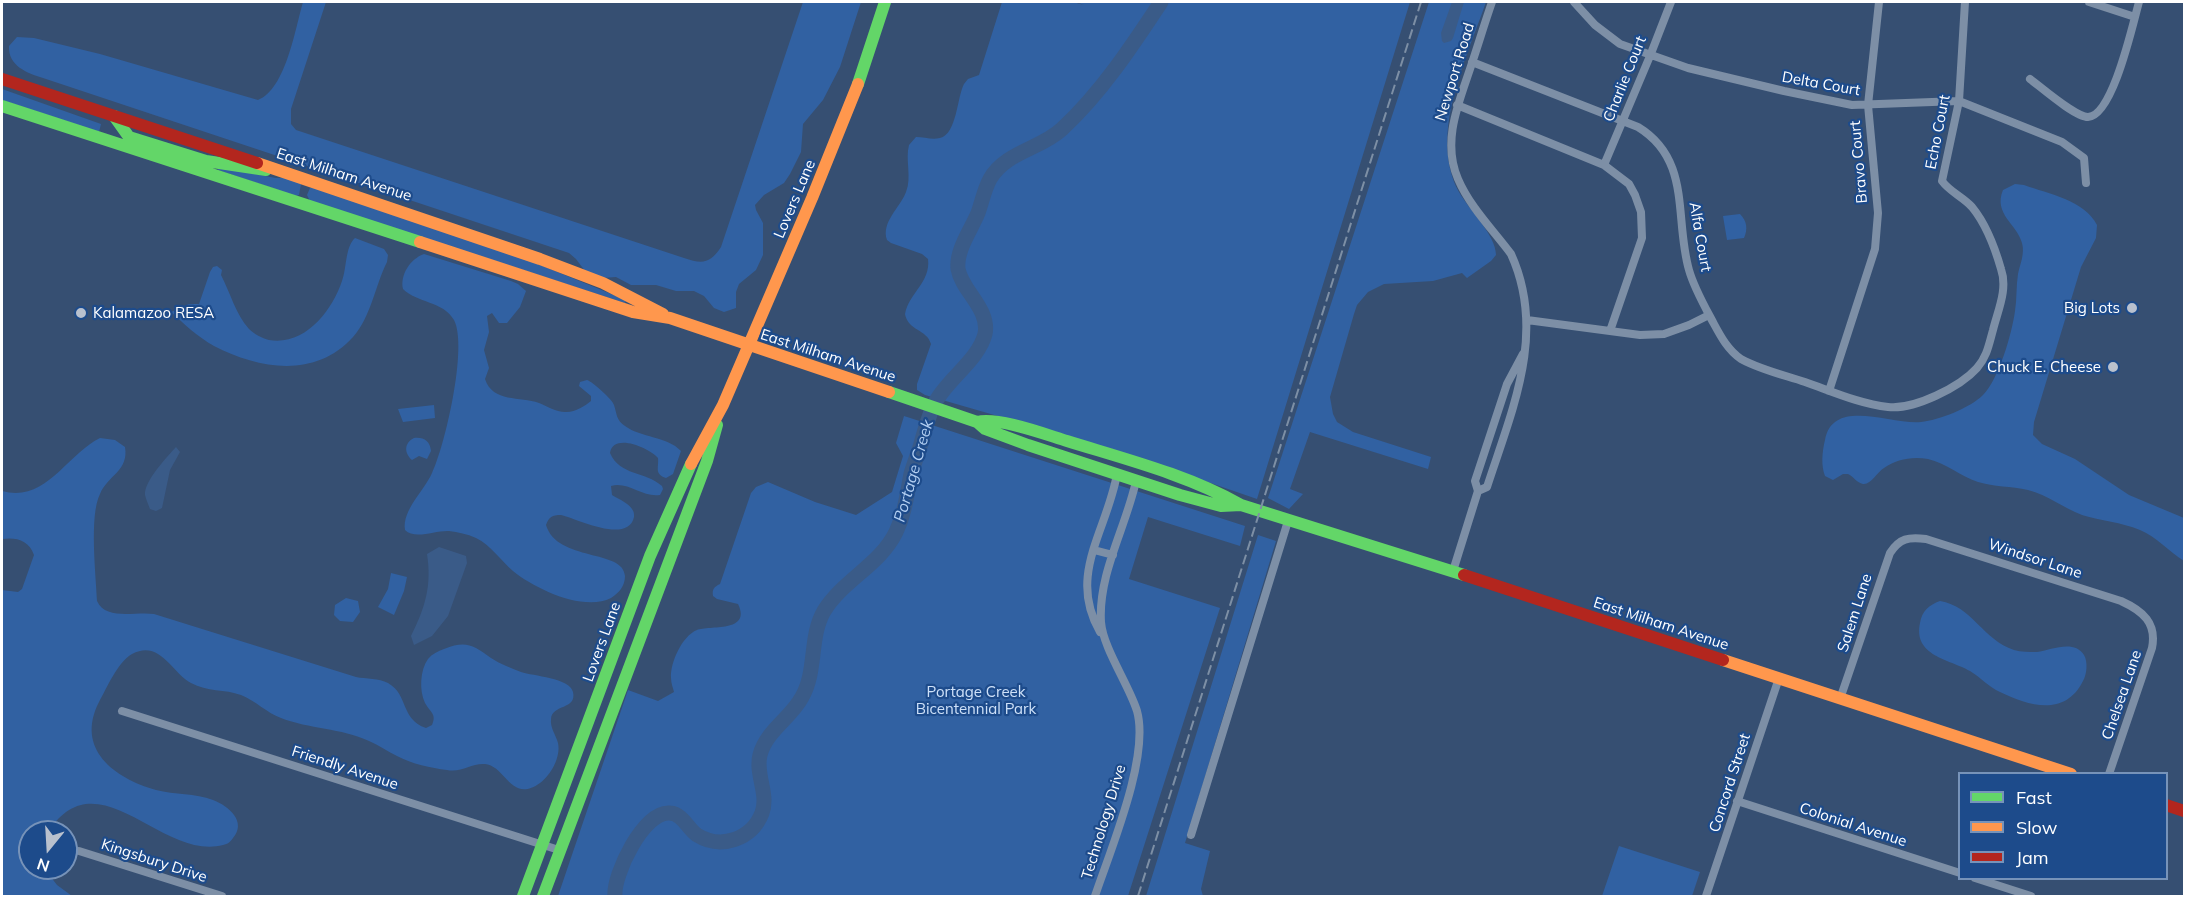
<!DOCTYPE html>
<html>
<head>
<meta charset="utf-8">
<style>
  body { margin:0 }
  #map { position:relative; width:2186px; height:898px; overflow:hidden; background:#364f72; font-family:Mulish,sans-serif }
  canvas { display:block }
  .frame { position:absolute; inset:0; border:3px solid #fff; pointer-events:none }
  .legend { position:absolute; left:1958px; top:772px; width:210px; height:108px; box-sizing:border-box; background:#1d4b8b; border:2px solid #7793b9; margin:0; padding:8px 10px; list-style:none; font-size:18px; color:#fff }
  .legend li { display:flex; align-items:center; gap:12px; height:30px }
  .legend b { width:30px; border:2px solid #7793b9 }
  .north { position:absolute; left:18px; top:820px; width:60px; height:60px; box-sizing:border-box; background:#1d4b8b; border:2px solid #7793b9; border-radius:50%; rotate:198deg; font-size:16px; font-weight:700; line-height:24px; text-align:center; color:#fff }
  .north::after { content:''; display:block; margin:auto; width:21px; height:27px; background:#b9c1ce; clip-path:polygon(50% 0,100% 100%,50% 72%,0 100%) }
</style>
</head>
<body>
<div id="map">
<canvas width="2186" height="898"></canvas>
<div class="frame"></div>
<ul class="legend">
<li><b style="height:8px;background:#63d668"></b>Fast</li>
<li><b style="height:8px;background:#ff974d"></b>Slow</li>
<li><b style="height:8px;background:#b3261e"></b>Jam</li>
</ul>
<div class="north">N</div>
</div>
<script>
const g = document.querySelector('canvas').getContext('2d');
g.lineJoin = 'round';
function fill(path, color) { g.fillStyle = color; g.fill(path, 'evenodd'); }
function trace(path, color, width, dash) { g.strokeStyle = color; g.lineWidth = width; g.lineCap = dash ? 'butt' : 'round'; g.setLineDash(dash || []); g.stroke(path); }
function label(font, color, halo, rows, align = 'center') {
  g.font = font + ' Mulish,sans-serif'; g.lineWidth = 4.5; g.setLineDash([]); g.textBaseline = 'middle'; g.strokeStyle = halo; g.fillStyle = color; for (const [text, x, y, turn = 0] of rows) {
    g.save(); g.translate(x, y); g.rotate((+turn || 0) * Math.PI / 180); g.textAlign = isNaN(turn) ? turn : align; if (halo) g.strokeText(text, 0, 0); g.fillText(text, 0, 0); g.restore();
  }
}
fill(new Path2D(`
  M303 2H326L291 109V124L296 130 684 258C702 264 710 264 721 247L803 2H861L840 67 823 100 803 124 801 152 790 174 784 183 764 195 755 205 756 210 763 223V255L756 270 739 284 736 292V308L724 312 714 308 704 296 694 291H676L656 285H631L616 277 602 278 585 271 576 259 569 253 43 78C27 73 8 66 9 46L17 37 34 38 100 54 258 100C286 89 295 29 303 2Z
  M1002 2H1073L1084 5 1076 2H1410L1257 499 1112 449 925 395 917 390V384L931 344C927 329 908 331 905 314 909 293 931 282 928 259L922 254 891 243 887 240C881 222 900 208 906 192 912 177 905 160 909 145L916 137C924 137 932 140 940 138 957 134 957 97 964 84L968 79 979 75Z
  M1429 2H1486C1467 58 1428 134 1459 192 1469 210 1496 235 1496 255L1491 261 1467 278 1462 273 1433 281 1384 284 1368 292 1357 305 1354 314 1330 397 1333 414 1337 422 1353 432 1431 457 1428 469 1310 432 1290 489 1303 494 1289 509 1268 498Z
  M2 89 101 124 99 132 2 100Z
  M218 167 276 178H289L301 184 299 195 296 196 218 170Z
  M2015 184 2024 185C2049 194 2084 200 2097 225L2096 238 2081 267 2034 422 2033 435 2042 444 2075 459 2129 495 2184 518V561C2169 552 2157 537 2140 530 2121 522 2101 521 2082 515 2063 508 2048 495 2028 490 2011 486 1994 487 1978 482 1960 476 1946 463 1928 459 1913 456 1896 459 1884 468 1877 472 1871 485 1863 484 1857 483 1853 476 1848 474H1843L1833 480 1825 476C1821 466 1822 452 1825 440 1833 397 1891 425 1921 422 1939 420 1970 408 1983 395 1999 379 2012 333 2015 311 2017 299 2016 286 2018 274 2020 264 2025 254 2022 243 2017 224 1993 214 2003 190Z
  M314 187 458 234 533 262 626 300 625 303 310 201 307 195 310 188Z
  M1740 214C1747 221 1748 229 1744 238L1727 240 1723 216Z
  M355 238 384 249 388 255 387 262C375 286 371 317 353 337 315 379 259 369 214 346 198 337 184 324 171 312L189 304H199L210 272 213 267 217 266 222 270 221 275C230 292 236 315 249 329 254 334 262 338 269 340 305 346 332 311 342 281 347 268 345 247 355 238Z
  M424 254 511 281 518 284 526 291 520 307 507 323H499L492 313 487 316 489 332 484 350 489 368 485 379C493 403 520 396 539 403 547 406 556 412 565 412 574 413 585 406 591 401V396L579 386 580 382 587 380C593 382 613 400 614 405 617 414 616 420 625 426 641 438 667 436 681 451L673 474 666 478C654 474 659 468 658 458 650 448 613 432 610 453 620 476 645 471 662 486L663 489 660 495C643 498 628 481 611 486L612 495C620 500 636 506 634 517 628 545 575 518 561 515 552 515 549 517 546 525 557 562 624 549 625 576 625 586 619 593 611 598 584 612 535 589 513 571 501 561 491 545 476 538 467 534 458 532 449 531 436 530 415 540 405 530 402 510 424 491 432 473 445 446 468 347 454 320 443 301 417 303 403 289 400 275 410 259 424 254Z
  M434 405 435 418 403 422 398 409Z
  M904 416 1245 526 1240 546 1148 517 1129 579 1220 608 1128 896H558L628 690 658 701 674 692C673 688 671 683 671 678 670 663 682 636 697 630 709 625 752 633 738 604L717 599 713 596C712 589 714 587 720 584L751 493 756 487 768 482 815 502 856 515 892 492 903 456 896 443Z
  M100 438 115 440 125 447C129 471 108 475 100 494 89 516 96 575 97 601 106 621 136 611 154 614L356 677C366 679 379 678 388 683 409 695 400 719 426 728L432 725C437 714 430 712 425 703 419 691 420 670 428 659 432 654 438 651 444 649 466 640 473 645 491 658 500 664 511 668 521 672 533 676 570 678 573 692 577 710 552 704 551 719 550 728 556 735 558 743 561 757 551 775 540 783 511 804 506 766 485 764 471 763 462 773 447 770 431 768 412 764 397 756 388 752 379 745 369 741 341 728 309 729 281 718 267 713 256 701 241 695 225 689 207 692 191 683 172 673 160 639 132 654 117 663 107 688 99 702 75 749 114 778 156 790 175 795 195 793 213 800 229 806 247 822 233 838 230 842 228 844 223 845 161 861 98 755 48 832H30V868H44L57 885 72 896H2V590L18 592 22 589 34 555C29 540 16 537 2 539V491C46 503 66 455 100 438Z
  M414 438C424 437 430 441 431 451L427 459 419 456 412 460C404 453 404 443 414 438Z
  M1258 535 1276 541 1185 843 1210 851 1201 889 1203 896H1146Z
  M391 573 407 577 404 591 394 615 378 607 388 589Z
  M346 598 358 601 360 612 353 622 340 621 334 615 335 605Z
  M1940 601C1972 606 1983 640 2014 650 2021 652 2029 652 2037 652 2051 650 2074 639 2084 655 2088 662 2087 674 2083 681 2065 717 2029 706 2000 692 1989 687 1980 677 1970 671 1949 659 1913 656 1920 623 1922 611 1929 605 1940 601Z
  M1619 846 1700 872 1692 896H1602Z`), '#3161a2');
fill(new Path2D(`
  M1452 2H1464L1453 38 1451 41 1444 43 1442 41 1441 33Z
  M176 447 180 452 170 470 162 508 156 511 150 509C148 504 146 499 145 495 144 481 167 457 176 447Z
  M439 547 466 556 467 563 448 616 432 636 414 645 411 636C425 608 432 586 427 554Z`), '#3a5b88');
trace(new Path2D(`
  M615 896C613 875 644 810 670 813 683 814 688 829 697 835 721 850 752 839 762 813 769 794 755 774 760 755 766 731 791 718 802 697 817 671 809 637 824 611 843 580 880 565 896 532 905 513 907 494 911 474 914 463 919 452 922 440 926 427 929 413 936 401 948 379 979 359 985 334 990 309 962 291 958 269 956 250 971 230 978 213 982 202 984 190 990 179 1005 152 1041 149 1062 129 1101 93 1132 46 1161 2`), '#3a5b88', 15);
trace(new Path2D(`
  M1574 2 1595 25 1620 44 1688 68 1784 91 1852 105 1959 101 2062 142 2084 158 2086 183
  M2089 2 2135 17
  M1472 62 1638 127C1692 160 1674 218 1689 270 1694 288 1705 307 1714 324 1721 337 1728 350 1741 359 1761 370 1784 375 1805 382 1831 391 1860 404 1888 407 1914 410 1960 387 1977 368 1987 357 1989 344 1993 330 1998 310 2008 289 2001 269 1995 248 1986 224 1972 207 1963 197 1950 192 1942 181L1959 101 1965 2
  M2030 79C2042 88 2075 117 2088 117 2113 116 2133 23 2139 2
  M1457 105 1604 165 1629 184 1635 195 1641 212 1642 238 1610 331
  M1604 165 1650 56 1671 2
  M1527 320 1640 335 1664 334 1689 325 1709 315
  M1829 391 1875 249 1878 213 1868 105 1879 2
  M1478 491 1487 487C1512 410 1547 333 1511 254 1493 230 1470 207 1458 179 1441 140 1460 100 1472 63 1479 42 1485 22 1492 2
  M1094 550 1113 555
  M1453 571 1478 491 1475 481 1507 384 1523 354
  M1100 632C1067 575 1107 531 1117 474
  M1840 699 1890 553C1900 538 1908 537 1926 539L2121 601C2143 611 2157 623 2152 648L2109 774
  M122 711 559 850
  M1737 801 1960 873
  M1191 835 1288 521
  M79 851 222 896
  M1975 878 2031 896
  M1095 896C1110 851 1150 757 1137 711 1129 685 1103 648 1101 622 1098 574 1126 527 1136 481
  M1706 896 1779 678`), '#7d8fa6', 8);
trace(new Path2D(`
  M858 84 885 2
  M2 106 420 242
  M114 116 129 137 206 161 266 170
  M889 392 977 422 985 429 1028 445 1180 495 1221 506 1241 505
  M977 422C999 417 1044 434 1067 441 1125 459 1188 475 1241 505L1464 575
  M523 896 650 556 691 464
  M543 896 707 461 717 425`), '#63d668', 12);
trace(new Path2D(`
  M257 163 540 259 603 283 663 314
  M420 242 633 312 670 318 889 392
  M691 464 723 405 812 198 858 84
  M1723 660 2071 774`), '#ff974d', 12);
trace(new Path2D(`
  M2 79 257 163
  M1464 575 1723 660
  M2166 805 2184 811`), '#b3261e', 12);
trace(new Path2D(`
  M1138 896 1421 2`), '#7d8fa5', 2, [10, 4.5]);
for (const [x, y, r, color] of [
  [2132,308,6,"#b9c1ce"],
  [81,313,6,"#b9c1ce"],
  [2113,367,6,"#b9c1ce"]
]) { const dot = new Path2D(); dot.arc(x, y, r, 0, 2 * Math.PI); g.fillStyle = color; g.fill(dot); trace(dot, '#1d4b8b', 2); }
label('15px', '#fff', '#1d4b8b', [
  ["Newport Road",1455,72,-73],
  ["Charlie Court",1625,79,-68],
  ["Delta Court",1821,84,10],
  ["Echo Court",1938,132,-79],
  ["Bravo Court",1859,162,-95],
  ["East Milham Avenue",344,175,18],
  ["Lovers Lane",795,199,-67],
  ["Alfa Court",1700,237,80],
  ["East Milham Avenue",828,356,18],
  ["Windsor Lane",2035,559,18],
  ["Salem Lane",1855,613,-72],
  ["East Milham Avenue",1661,624,18],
  ["Lovers Lane",602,642,-70],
  ["Chelsea Lane",2122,695,-71],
  ["Friendly Avenue",345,768,18],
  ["Concord Street",1730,783,-72],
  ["Technology Drive",1104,822,-73],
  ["Colonial Avenue",1853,825,18],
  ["Kingsbury Drive",154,861,18]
]);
label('15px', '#fff', '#1d4b8b', [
  ["Big Lots",2120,308],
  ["Kalamazoo RESA",93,313,"left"],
  ["Chuck E. Cheese",2101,367]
], 'right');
label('15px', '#cee1f9', '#1d4b8b', [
  ["Portage Creek",976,692],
  ["Bicentennial Park",976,709]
]);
label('italic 16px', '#b4d0f3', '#1d4b8b', [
  ["Portage Creek",914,471,-74]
]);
</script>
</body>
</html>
